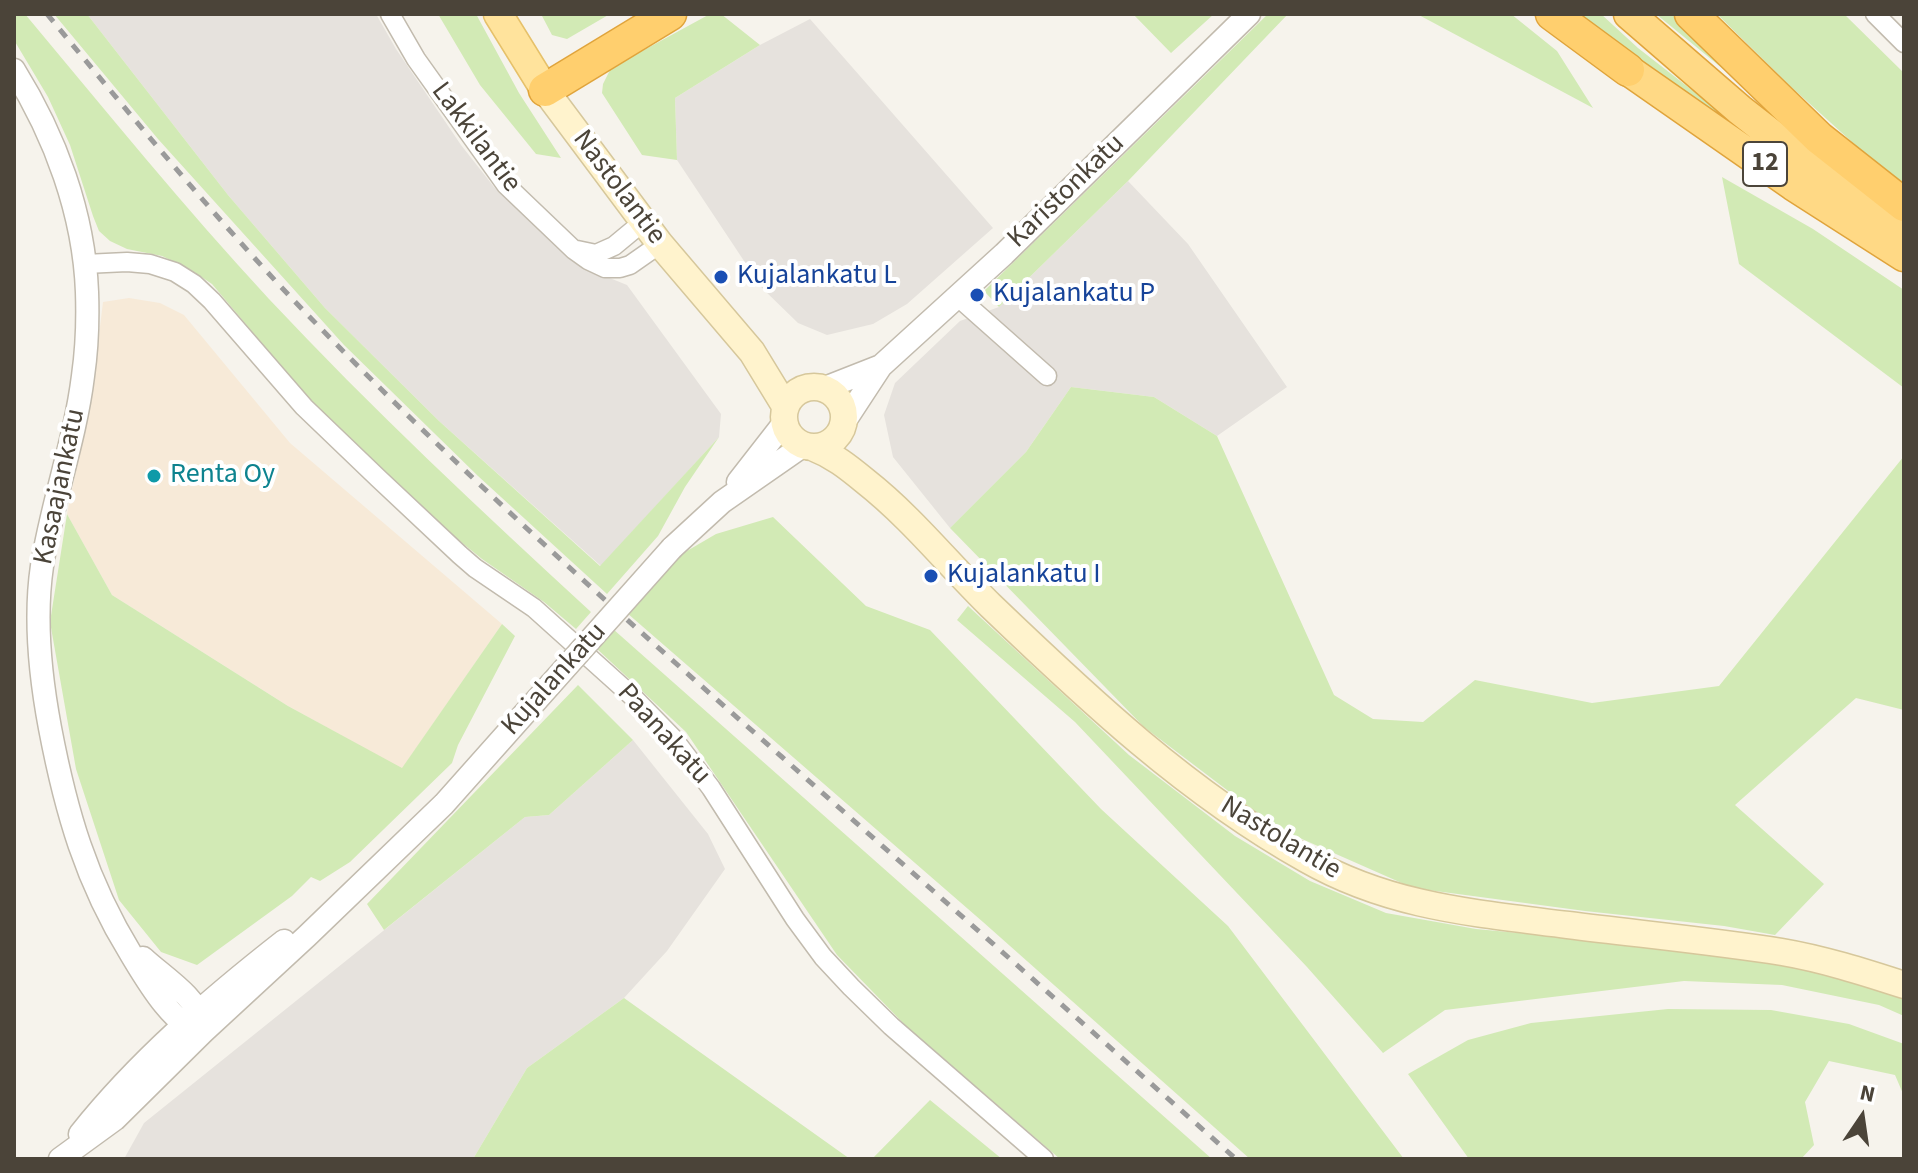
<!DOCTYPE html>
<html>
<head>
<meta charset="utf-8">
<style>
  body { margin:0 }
  #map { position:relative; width:1918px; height:1173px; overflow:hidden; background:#f6f3ec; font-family:"Source Sans 3",sans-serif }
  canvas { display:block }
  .frame { position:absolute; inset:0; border:16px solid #4b4439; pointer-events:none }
  .north { position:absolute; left:1822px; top:1077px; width:80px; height:80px; -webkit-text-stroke:6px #fff; paint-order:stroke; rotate:13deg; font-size:22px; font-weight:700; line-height:32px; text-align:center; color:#4b4439 }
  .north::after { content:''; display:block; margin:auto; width:28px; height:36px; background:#4b4439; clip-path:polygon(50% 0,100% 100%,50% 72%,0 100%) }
</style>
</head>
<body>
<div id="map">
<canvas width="1918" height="1173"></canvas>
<div class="frame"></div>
<div class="north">N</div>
</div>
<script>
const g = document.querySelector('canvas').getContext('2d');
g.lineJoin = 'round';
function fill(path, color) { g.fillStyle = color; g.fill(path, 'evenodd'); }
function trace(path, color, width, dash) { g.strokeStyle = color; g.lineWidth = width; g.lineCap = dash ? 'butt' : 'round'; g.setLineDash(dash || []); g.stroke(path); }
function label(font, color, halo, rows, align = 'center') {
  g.font = font + ' "Source Sans 3",sans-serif'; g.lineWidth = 8; g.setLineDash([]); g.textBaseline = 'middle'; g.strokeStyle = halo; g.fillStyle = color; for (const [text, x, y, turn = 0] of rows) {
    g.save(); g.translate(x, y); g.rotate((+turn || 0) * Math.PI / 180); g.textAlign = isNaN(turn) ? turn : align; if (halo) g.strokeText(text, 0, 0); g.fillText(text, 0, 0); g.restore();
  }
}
fill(new Path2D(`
  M129 298 160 303 184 315 290 443 502 624 402 769 288 706 112 595 67 514 92 393 103 302Z`), '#f7ead8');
fill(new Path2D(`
  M87 14H376L396 49 461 145 494 187 585 268 627 285 721 414 719 437 601 566 439 421 325 308 228 195Z
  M810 19 993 228 907 304 873 324 827 335 798 323 762 288 677 160 675 98 760 45Z
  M1128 181 1188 244 1287 387 1217 436 1154 397 1071 387 1026 452 950 528 893 457 884 415 895 383 960 321 999 307Z
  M633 740 708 834 725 869 667 951 624 998 527 1068 473 1159H124L144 1123 525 817 549 815Z`), '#e6e2dd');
fill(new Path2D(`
  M14 14H25C105 110 184 207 269 299 371 408 481 511 591 612L576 629 544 602 482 559 450 533 312 403 212 284 191 270 162 256 127 249 110 241 99 231 93 216 70 145 48 97 14 40Z
  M54 14H87L228 195 325 308 439 421 600 566 719 437 685 487 658 536 607 594 478 476 344 345 158 139Z
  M438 14H476L519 93 561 158 536 154 480 85Z
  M541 14H610L567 39 552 35Z
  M710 14H721L760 45 675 98 677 160 642 155 602 93 603 84 611 68Z
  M1133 14H1214L1171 53Z
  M1268 14H1288L1128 181 999 307 984 291Z
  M1417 14H1511L1557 51 1593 108Z
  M1566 14H1601L1638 48 1779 158Z
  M1656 14H1676L1778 114Z
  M1717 14H1844L1904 73V189L1789 85Z
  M1722 177 1813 229 1904 290V388L1739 264Z
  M1071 387 1154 397 1217 436 1334 695 1373 719 1423 722 1475 680 1592 703 1719 686 1904 456V710L1856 698 1735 805 1824 884 1775 935 1724 926 1585 911 1413 888 1277 828 1144 727 950 528 1026 452Z
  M67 514 112 595 288 706 402 768 502 624 515 636 458 745 452 763 350 862 320 881 311 877 292 896 197 965 161 952 119 900 76 769 50 622Z
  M773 517 866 606 930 630 1101 809 1228 926 1404 1159H1250L983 922 627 613 680 555 716 534Z
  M968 606 1129 755 1235 836 1310 881 1386 913 1476 929 1700 950 1782 963 1880 988 1904 998V1016L1879 1005 1782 985 1684 981 1445 1010 1383 1053 1307 967 1075 722 957 620Z
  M613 629 1212 1159H1060L907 1027 837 955 686 732 596 648Z
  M578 685 633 740 549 815 525 817 384 930 367 904Z
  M624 998 850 1159H473L527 1068Z
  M1668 1009 1771 1010 1849 1024 1904 1044V1096L1895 1075 1829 1061 1805 1102 1814 1145 1801 1159H1469L1408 1074 1468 1040 1531 1023Z
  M930 1100 1002 1159H872Z`), '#d2eab5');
const minor = new Path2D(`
  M390 14 416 59 506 185 574 250 588 260 605 268H620L630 265 660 244
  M1875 14 1904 43
  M577 250 596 254 614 246 643 222
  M85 264 127 262 150 264 175 272 194 284 212 301 304 407 378 478 460 555 475 568 534 608 633 697 673 738 711 788 795 919 823 957 851 987 891 1026 1044 1159
  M958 297 1047 376`);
const tertiary = new Path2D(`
  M14 70C55 136 84 213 87 292 88 320 87 348 83 376 75 441 52 502 42 566 34 620 40 675 50 728 66 812 86 881 131 954 145 977 175 1030 203 1032
  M825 388 881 366
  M843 424 881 366 1004 254 1249 14
  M738 482 784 423
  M672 548 722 502 804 445
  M143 958C162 976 197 997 203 1023
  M80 1134C138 1061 211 998 284 941
  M60 1159 115 1119 203 1032 307 936 444 804 550 685`);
const secondary = new Path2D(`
  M545 90 660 244 752 352 785 406
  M784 417a30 30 0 1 1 60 0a30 30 0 1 1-60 0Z
  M812 447C833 455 848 467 865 481 912 518 949 565 991 606 1088 699 1188 793 1306 859 1390 907 1475 913 1568 925 1639 934 1711 941 1782 952 1823 959 1864 972 1904 985`);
const primary = new Path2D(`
  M498 14 545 90`);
const trunk = new Path2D(`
  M1629 14 1740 110 1817 170 1904 232
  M1628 70 1793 185 1904 256`);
const motorway = new Path2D(`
  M1552 14 1628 70
  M1691 14 1819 138 1904 205
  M545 90 670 14`);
trace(minor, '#c2bbae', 21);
trace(tertiary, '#c2bbae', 25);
trace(secondary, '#d6c79b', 29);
trace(primary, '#e6c16a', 31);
trace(trunk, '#e0a43c', 33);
trace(motorway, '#e0a43c', 35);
trace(minor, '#fff', 18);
trace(tertiary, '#fff', 22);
trace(secondary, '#fff3cd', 26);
trace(primary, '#ffe39c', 28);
trace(trunk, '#ffd985', 30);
trace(motorway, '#ffcf6e', 32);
trace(new Path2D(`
  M47 14C130 114 212 215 302 309 454 467 618 613 782 757 933 891 1085 1025 1236 1159`), '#9a9a9a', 5, [10, 10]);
const tertiaryBridge = new Path2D(`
  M550 685 672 548`);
trace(tertiaryBridge, '#c2bbae', 25, []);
trace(tertiaryBridge, '#fff', 22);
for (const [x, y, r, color] of [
  [721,277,8,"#1a4fb4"],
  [977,295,8,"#1a4fb4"],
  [154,476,8,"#0f9aa8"],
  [931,576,8,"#1a4fb4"]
]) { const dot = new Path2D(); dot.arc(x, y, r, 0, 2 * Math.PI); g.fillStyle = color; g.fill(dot); trace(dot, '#fff', 3); }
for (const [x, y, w] of [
  [1765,164,44]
]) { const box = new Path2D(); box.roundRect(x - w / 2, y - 22, w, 44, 6); g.fillStyle = '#fff'; g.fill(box); trace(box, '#4b4439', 2); }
label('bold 26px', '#4b4439', null, [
  ["12",1765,164]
]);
label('28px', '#4b4439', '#fff', [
  ["Lakkilantie",475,138,53],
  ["Nastolantie",618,188,53],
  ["Karistonkatu",1067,192,-44],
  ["Kasaajankatu",61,487,-78],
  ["Kujalankatu",555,680,-48],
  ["Paanakatu",663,735,48],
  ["Nastolantie",1280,839,31]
]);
label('28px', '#164399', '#fff', [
  ["Kujalankatu L",737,277],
  ["Kujalankatu P",993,295],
  ["Kujalankatu I",947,576]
], 'left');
label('28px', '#0d838f', '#fff', [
  ["Renta Oy",170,476]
], 'left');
</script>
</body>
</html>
